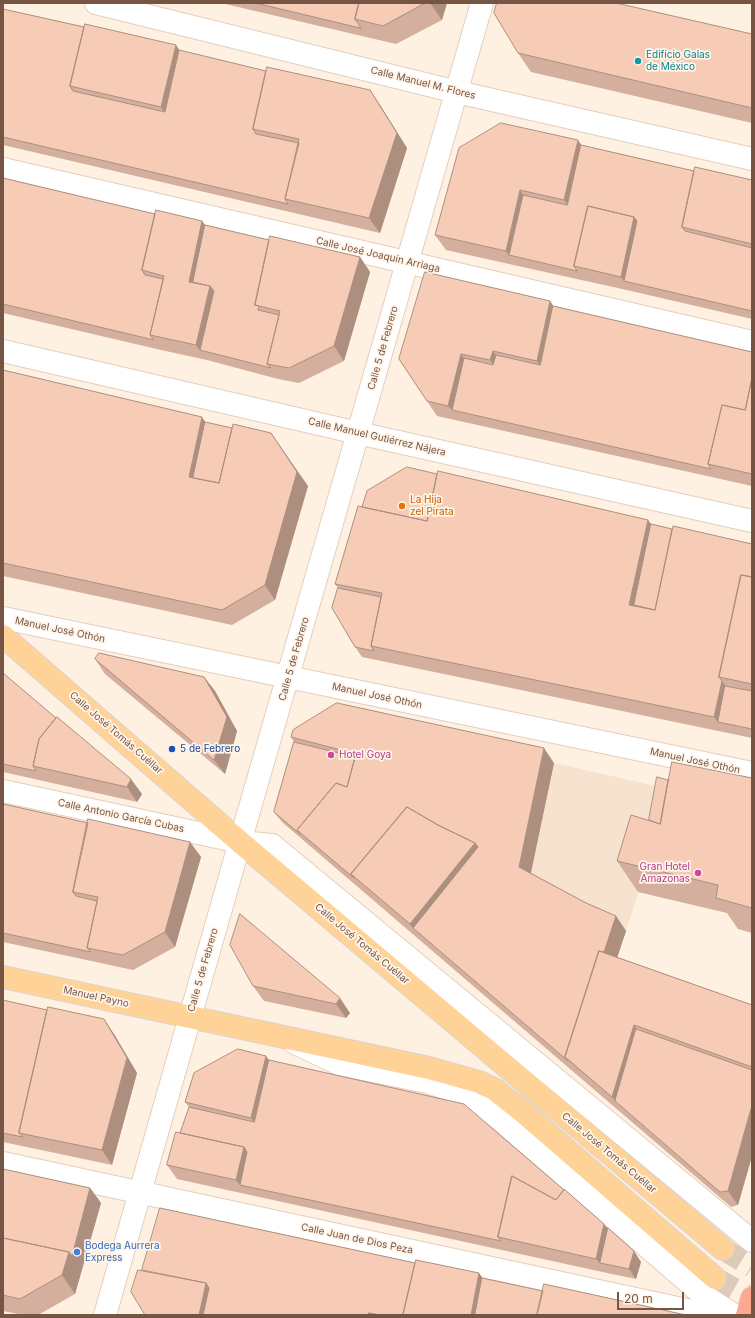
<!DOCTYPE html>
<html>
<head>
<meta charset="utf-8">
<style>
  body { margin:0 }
  #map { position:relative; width:755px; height:1318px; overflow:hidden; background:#fef1e1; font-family:Inter,sans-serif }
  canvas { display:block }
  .frame { position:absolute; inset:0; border:4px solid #775545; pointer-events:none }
  .scale { position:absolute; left:617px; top:1292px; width:67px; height:18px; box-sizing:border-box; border:2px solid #775545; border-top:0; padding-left:5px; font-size:12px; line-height:14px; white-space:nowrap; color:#775545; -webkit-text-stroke:3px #fff5e9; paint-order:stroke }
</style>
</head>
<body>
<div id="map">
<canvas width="755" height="1318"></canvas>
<div class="frame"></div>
<div class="scale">20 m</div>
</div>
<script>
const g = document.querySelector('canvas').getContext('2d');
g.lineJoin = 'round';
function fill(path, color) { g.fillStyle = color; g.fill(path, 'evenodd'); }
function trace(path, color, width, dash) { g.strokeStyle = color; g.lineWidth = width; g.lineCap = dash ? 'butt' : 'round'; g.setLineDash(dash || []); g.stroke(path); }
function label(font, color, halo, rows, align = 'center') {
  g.font = font + ' Inter,sans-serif'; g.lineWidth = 3.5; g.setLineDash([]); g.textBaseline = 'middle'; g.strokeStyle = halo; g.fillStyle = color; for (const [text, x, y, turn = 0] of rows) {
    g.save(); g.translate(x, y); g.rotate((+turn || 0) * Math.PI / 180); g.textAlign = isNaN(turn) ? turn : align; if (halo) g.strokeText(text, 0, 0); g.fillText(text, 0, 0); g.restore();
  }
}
fill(new Path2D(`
  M554 763 665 788 653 846 626 931 596 918 529 881Z`), '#f6e2ce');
trace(new Path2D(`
  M723 1249 752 1267
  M715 1278 752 1299`), '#dccaba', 22, [22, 11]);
const minor = new Path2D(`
  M96 3 457 92 752 159
  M3 169 752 342
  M3 351 358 433 752 521
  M3 618 752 773
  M3 791 240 842 272 845 752 1241
  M295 1043 339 1064 427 1082 458 1092 497 1117 703 1295 734 1315
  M3 1163 710 1315
  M105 1315 240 842 482 3`);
const major = new Path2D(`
  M3 636 240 842 723 1249
  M3 977 429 1068 479 1082 494 1089 523 1112 715 1278`);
const highway = new Path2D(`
  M747 1315 752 1298`);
trace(minor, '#e5cebe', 24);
trace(major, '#dcd3cf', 24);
trace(highway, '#dcd3cf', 24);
trace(minor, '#fff', 22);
trace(major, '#ffd397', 22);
trace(highway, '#fea892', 22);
fill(new Path2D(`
  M221 3H447L442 20 396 44Z
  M3 9 84 27 176 45 179 50 380 105 407 148 380 233 3 145Z
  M752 34V123L531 72 518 53Z
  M581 145 694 171 752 180V319L631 291 446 250 435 235Z
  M3 178 155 214 202 221 205 225 269 240 360 257 370 272 344 361 299 383 278 379 207 360 161 350 3 313Z
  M550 301 553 306 752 352V486L437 416 399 359Z
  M3 370 205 422 308 486 275 600 232 625 3 576Z
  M437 474 648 520 651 524 672 529 752 544V738L362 657 355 647 338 588 335 584 362 507Z
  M95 659 204 677 215 691 237 731 225 774 105 674Z
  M3 673 142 794 137 802 3 772Z
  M291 737 554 763 531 873 586 903 616 916 626 931 617 957 752 1005V1156L738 1205 731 1207 282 822 274 812 294 742Z
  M752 778V933L738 929 727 913 638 892 617 861 649 820 668 780Z
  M3 804 88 823 190 842 201 857 175 947 133 970 3 942Z
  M240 914 350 1013 346 1018 264 1001 253 986Z
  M3 1000 114 1034 137 1073 112 1165 3 1142Z
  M269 1060 608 1228 641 1262 636 1279 607 1273 177 1179 167 1165 180 1133 189 1107 185 1102Z
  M3 1169 90 1188 101 1203 75 1294 38 1315H23L3 1311Z`), '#d4af9d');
fill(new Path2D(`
  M430 3H447L442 20Z
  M176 45 186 60 172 122 161 107Z
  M370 90 380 105 407 148 380 233 369 218Z
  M578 140 588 155 574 215 564 200Z
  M520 190 530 205 509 255 506 251Z
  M634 217 644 231 624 281 621 277Z
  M202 221 212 235 201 288 189 282Z
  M360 257 370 272 344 361 334 346Z
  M210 286 221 301 200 350 207 360 196 345Z
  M550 301 560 316 547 376 537 361Z
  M493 351 503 365 500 375 490 360Z
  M461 354 471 368 452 410 448 406Z
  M202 417 212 432 201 483 189 477Z
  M271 433 308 486 275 600 265 585Z
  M648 520 658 534 642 611 629 605Z
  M204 677 215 691 237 731 225 774 214 760Z
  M722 681 732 696 718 722 714 717Z
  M544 748 554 763 529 881 519 867Z
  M131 779 142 794 137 802 127 787Z
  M190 842 201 857 175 947 165 932Z
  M475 843 489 862 413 928 410 924Z
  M616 916 626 931 580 1070 568 1060Z
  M340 998 350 1013 346 1018 336 1004Z
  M104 1019 114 1034 137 1073 112 1165 102 1150Z
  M634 1025 647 1044 615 1101 612 1097Z
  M266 1056 276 1070 261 1132 251 1118Z
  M752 1105V1156L738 1205 728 1191Z
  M244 1147 254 1162 240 1185 236 1180Z
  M90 1188 101 1203 75 1294 62 1275 69 1252Z
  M604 1224 615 1238 600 1263 596 1259Z
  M634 1251 641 1262 636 1279 629 1269Z
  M479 1273 490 1288 484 1315H471Z
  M206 1283 216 1298 212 1315H199Z`), '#ac8f7f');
const building = new Path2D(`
  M256 3H359L355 19 361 28Z
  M359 3H425L383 26 355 19Z
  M497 3H616L752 34V108L518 53 494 13Z
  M3 9 84 27 70 86 73 91 165 112 179 50 266 71 253 129 256 134 299 143 285 199 288 204 3 137Z
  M85 24 176 45 161 107 70 86Z
  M267 67 370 90 397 133 369 218 285 199 299 139 253 129Z
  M501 123 578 140 564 200 520 190 506 251 435 235 459 148Z
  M581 145 694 171 682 227 685 231 752 248V311L624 281 637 221 634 217 588 206 574 266 577 271 509 255 523 195 567 205Z
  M695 167 752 180V244L682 227Z
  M3 178 155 214 142 270 145 275 163 279 150 335 154 340 3 304Z
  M588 206 634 217 621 277 574 266Z
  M156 210 202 221 189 282 210 286 196 345 150 335 164 276 142 270Z
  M205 225 269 240 255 305 259 306 258 310 279 315 267 364 271 368 200 350 214 291 210 286 193 282Z
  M270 236 360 257 334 346 289 368 267 364 280 311 255 305Z
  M425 272 550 301 537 361 493 351 490 360 461 354 448 406 427 401 399 359Z
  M553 306 752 352V378L745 410 722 405 708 464 711 469 452 410 464 358 493 365 496 355 540 365Z
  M3 370 202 417 189 477 219 483 233 424 271 433 297 472 265 585 222 610 3 563Z
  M752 378V474L708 464 722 405 745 410Z
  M205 422 232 428 219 483 193 478Z
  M407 467 437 474 427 521 362 507 367 491Z
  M438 471 648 520 629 605 655 610 673 526 752 544V577L741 575 719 677 722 681 714 717 371 646 382 593 335 584 358 506 427 521Z
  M651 524 672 529 655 610 634 605Z
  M741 575 752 577V684L719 677Z
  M338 588 381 597 371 646 374 651 355 647 332 608Z
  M99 653 204 677 227 717 214 760 95 659Z
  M3 673 56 718 39 739 33 766 36 771 3 764Z
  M725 686 752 691V729L718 722Z
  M337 703 544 748 519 867 586 903 616 916 604 952 599 951 565 1057 568 1061 413 928 478 847 475 843 438 825 407 807 351 874 354 878 297 830 336 783 347 787 356 754 291 737 293 730Z
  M57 717 131 779 127 787 33 766 39 739Z
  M294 742 355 757 347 787 336 783 297 830 300 834 274 812Z
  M672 762 752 778V908L716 898 718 885 617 861 631 815 660 824Z
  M657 777 668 780 660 824 649 820Z
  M3 804 88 823 73 892 76 896 97 901 87 948 91 952 3 933Z
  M407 807 438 825 475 843 410 924 351 874Z
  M88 819 190 842 165 932 123 955 87 948 98 897 73 892Z
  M240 914 340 998 336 1004 253 986 230 945Z
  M599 951 752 1005V1067L634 1025 612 1097 565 1057Z
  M3 1000 47 1010 19 1133 23 1137 3 1133Z
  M48 1007 104 1019 127 1058 102 1150 19 1133Z
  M636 1029 752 1070V1105L728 1191 720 1192 615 1101Z
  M238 1049 266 1056 251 1118 185 1102 194 1073Z
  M269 1060 464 1104 564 1190 556 1200 512 1176 498 1237 501 1241 240 1185 247 1152 244 1147 180 1133 189 1107 254 1122Z
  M176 1132 244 1147 236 1180 167 1165Z
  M3 1169 90 1188 72 1256 69 1252 3 1238Z
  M512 1176 556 1200 564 1189 604 1224 596 1259 498 1237Z
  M160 1208 415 1263 403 1315H379L369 1313V1315H203L209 1288 206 1283 142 1270Z
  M608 1228 634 1251 629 1269 600 1263Z
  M3 1238 69 1252 62 1275 20 1299 3 1295Z
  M416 1260 479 1273 471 1315H403Z
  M138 1270 206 1283 199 1315H145L131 1292Z
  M482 1278 543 1291 537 1315H475Z
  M544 1284 686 1315H537Z
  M369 1313 379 1315H369Z`);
fill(building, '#f6ccb6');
trace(building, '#ac8f7f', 1);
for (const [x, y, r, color] of [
  [638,61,4,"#0f9aa8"],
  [402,506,4,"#e8710a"],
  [172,749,4,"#1a4fb4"],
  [331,755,4,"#d1479c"],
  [698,873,4,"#d1479c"],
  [77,1252,4,"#3f7fe0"]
]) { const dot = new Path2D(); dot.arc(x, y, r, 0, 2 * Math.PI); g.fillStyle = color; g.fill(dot); trace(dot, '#fff5e9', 1.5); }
label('10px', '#0d838f', '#fff5e9', [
  ["Edificio Galas",646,55],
  ["de México",646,67]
], 'left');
label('10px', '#775545', '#fff5e9', [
  ["Calle Manuel M. Flores",423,83,14],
  ["Calle José Joaquín Arriaga",378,255,13],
  ["Calle 5 de Febrero",383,348,-74],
  ["Calle Manuel Gutiérrez Nájera",377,437,13],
  ["Manuel José Othón",60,630,12],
  ["Calle 5 de Febrero",294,659,-74],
  ["Manuel José Othón",377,696,12],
  ["Calle José Tomás Cuéllar",116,733,41],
  ["Manuel José Othón",695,761,12],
  ["Calle Antonio García Cubas",121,816,12],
  ["Calle José Tomás Cuéllar",362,944,40],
  ["Calle 5 de Febrero",203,970,-74],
  ["Manuel Payno",96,997,12],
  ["Calle José Tomás Cuéllar",609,1153,40],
  ["Calle Juan de Dios Peza",357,1239,12]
]);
label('10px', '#c56008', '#fff5e9', [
  ["La Hija",410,500],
  ["zel Pirata",410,512]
], 'left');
label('10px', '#164399', '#fff5e9', [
  ["5 de Febrero",180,749]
], 'left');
label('10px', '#b23c85', '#fff5e9', [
  ["Hotel Goya",339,755],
  ["Gran Hotel",690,867,"right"],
  ["Amazonas",690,879,"right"]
], 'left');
label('10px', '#366cbe', '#fff5e9', [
  ["Bodega Aurrera",85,1246],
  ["Express",85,1258]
], 'left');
</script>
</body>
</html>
